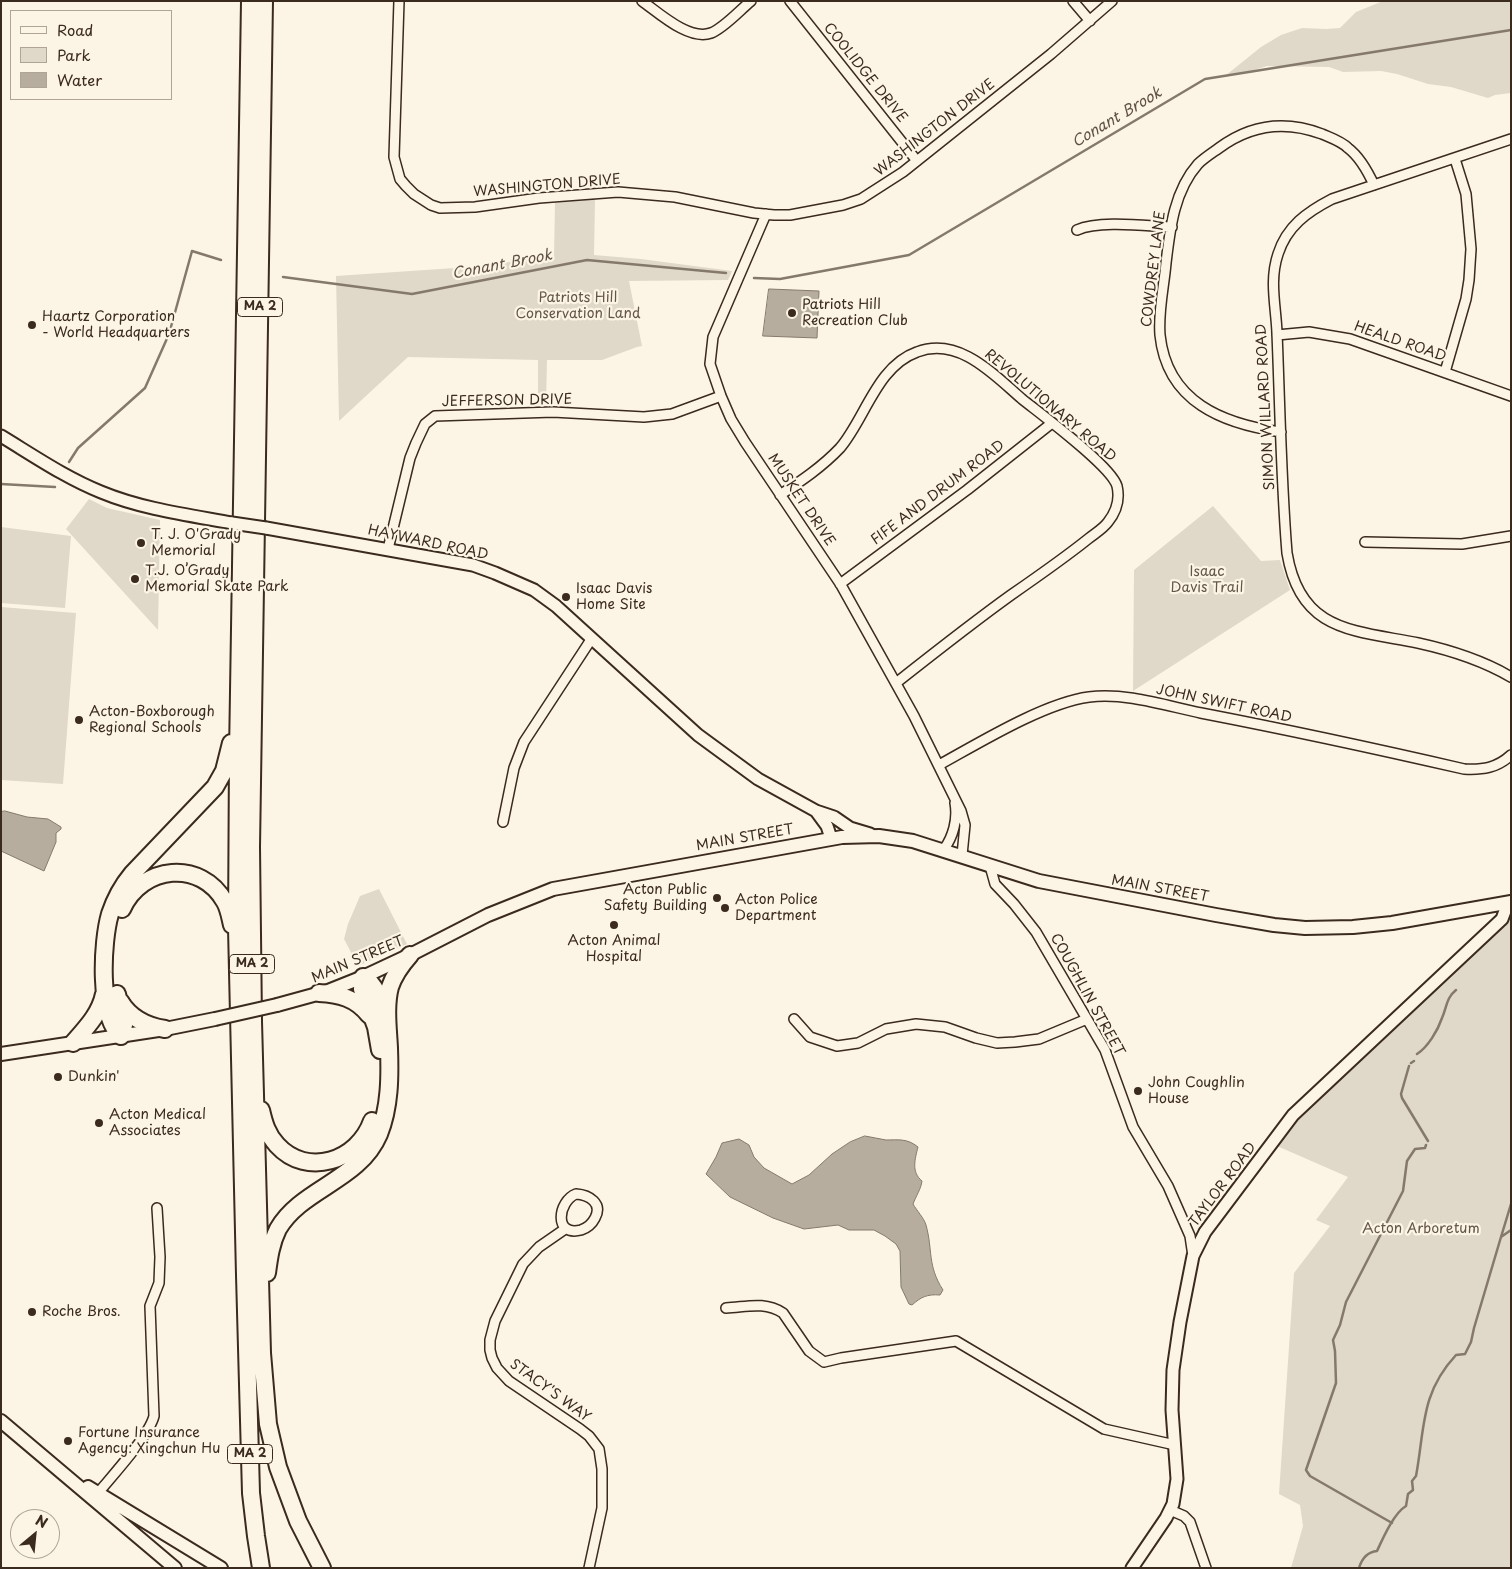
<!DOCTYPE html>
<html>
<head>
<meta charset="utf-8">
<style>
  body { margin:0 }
  #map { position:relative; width:1512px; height:1569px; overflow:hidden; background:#fcf5e5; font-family:"Playpen Sans",sans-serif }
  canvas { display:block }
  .frame { position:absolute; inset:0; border:2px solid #3b2a1e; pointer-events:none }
  .legend { position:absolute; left:10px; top:10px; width:162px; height:90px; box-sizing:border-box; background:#fcf5e5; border:1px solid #afa495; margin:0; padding:6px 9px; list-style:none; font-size:15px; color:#3b2a1e }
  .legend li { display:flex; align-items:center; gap:10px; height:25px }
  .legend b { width:25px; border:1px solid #afa495 }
  .north { position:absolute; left:10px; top:1509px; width:50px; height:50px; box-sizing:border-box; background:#fcf5e5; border:1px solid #afa495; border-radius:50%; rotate:28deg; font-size:14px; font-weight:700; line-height:20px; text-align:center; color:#3b2a1e }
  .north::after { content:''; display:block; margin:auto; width:18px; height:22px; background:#3b2a1e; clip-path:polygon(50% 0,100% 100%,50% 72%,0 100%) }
</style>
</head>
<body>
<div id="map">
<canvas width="1512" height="1569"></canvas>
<div class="frame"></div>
<ul class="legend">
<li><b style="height:6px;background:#fcf5e5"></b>Road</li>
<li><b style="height:14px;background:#e0d8c8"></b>Park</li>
<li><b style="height:14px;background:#b7ad9e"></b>Water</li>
</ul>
<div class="north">N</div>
</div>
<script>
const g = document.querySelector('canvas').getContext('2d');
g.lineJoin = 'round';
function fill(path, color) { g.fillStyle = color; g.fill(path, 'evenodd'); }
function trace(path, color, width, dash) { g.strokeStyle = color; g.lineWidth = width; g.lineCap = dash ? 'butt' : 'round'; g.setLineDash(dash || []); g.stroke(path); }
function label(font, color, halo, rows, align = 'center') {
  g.font = font + ' "Playpen Sans",sans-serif'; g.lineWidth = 4.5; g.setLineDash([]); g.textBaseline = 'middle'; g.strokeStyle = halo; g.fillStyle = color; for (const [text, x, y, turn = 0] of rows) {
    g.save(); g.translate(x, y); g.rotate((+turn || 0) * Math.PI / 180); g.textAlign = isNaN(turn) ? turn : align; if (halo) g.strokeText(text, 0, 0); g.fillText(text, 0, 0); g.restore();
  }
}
fill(new Path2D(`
  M1383 1H1511V93L1495 95 1488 98 1451 87 1428 84 1397 74 1381 71 1343 72 1329 67 1267 66 1254 70 1225 76 1261 47 1281 35 1302 28 1326 29 1340 28 1356 12Z
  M595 199 594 255 641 259 732 271 728 280 629 281 642 346 637 347 602 360H547L546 404H538V360L408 357 339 421 336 276 455 268 554 257 555 203Z
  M89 499 107 508 160 520 158 630 66 529Z
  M1213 506 1261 561 1280 560 1290 590 1133 691 1134 570Z
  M1 527 71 536 65 608 1 603Z
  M1 607 76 613 63 784 1 780Z
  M379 889 407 944 358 966 344 939 348 924 360 896Z
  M1511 919V1568H1291L1303 1526 1300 1505 1279 1494 1294 1273 1330 1226 1316 1220 1348 1177 1277 1146 1295 1121Z`), '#e0d8c8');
const water = new Path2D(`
  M769 289 819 291 817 338 763 336Z
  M5 811 27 817 48 819 61 827V829L56 833V842L44 871 1 851V812Z
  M865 1136C872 1137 879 1139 886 1140 898 1140 907 1138 918 1147 915 1159 911 1172 922 1181 921 1189 916 1196 913 1204 917 1211 924 1218 926 1225 933 1250 927 1265 943 1290L940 1295C927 1294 921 1297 912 1305L909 1304 901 1287 900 1251 896 1244 885 1236 874 1230H849L838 1225 804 1229 773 1218 730 1197 706 1174 716 1157 722 1143 739 1139 749 1145 754 1157 764 1168 792 1184 809 1175 832 1154 850 1142Z`);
fill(water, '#b7ad9e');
trace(water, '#85796b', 1);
trace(new Path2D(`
  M283 277 412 294 587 260 726 273
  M754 278 780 279 909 255 1205 79 1511 30
  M69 462 78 448 145 388 169 334 192 251 221 260
  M1 484 55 487
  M1417 1054C1428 1047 1438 1030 1442 1018 1447 1007 1446 998 1456 990
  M1411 1063 1414 1061
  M1409 1066 1401 1094 1402 1098 1428 1141
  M1501 1237 1511 1204
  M1392 1523 1310 1476 1306 1470 1336 1383 1335 1351 1333 1340 1340 1325 1346 1302 1403 1191 1407 1161 1415 1149 1425 1148 1426 1145
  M1359 1568C1362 1558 1367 1552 1377 1551 1383 1538 1394 1513 1406 1506L1408 1494 1413 1490 1412 1481 1416 1476C1425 1428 1420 1394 1456 1355L1465 1354 1471 1342 1474 1328 1501 1237 1511 1230`), '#85796b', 2.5);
const minor = new Path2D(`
  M399 1 394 157 400 179 406 186 414 194 431 205 440 208 475 207 539 198 618 192 675 197 754 213 774 215H790L843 205 861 199 903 172 1051 54 1112 1
  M642 1C659 13 689 41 711 33 724 28 740 10 751 1
  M790 1 917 161
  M1073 1 1090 21
  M1511 139 1332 199C1307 212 1287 226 1278 254 1269 281 1276 306 1277 333 1280 406 1281 480 1287 553 1300 632 1353 630 1418 643 1450 650 1482 660 1511 677
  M766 214 713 337 710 364 721 396 731 419 745 442 841 585 914 716 961 811 965 825 962 855
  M1077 230C1100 220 1146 226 1172 227
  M1277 335 1309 332 1350 339 1511 396
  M1445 372 1466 299 1469 280 1471 249 1466 194 1455 159
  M1281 432C1223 424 1167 402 1160 335 1158 311 1164 287 1166 263 1170 229 1174 191 1198 164 1204 158 1212 153 1219 148 1250 125 1285 120 1322 134 1331 138 1341 141 1348 148 1360 157 1368 172 1374 185
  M780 495C801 481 822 467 840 448 865 419 877 366 917 352 959 336 994 375 1022 399 1042 415 1111 466 1117 486 1120 499 1116 512 1108 522 1103 529 1094 534 1088 539 1063 559 1037 577 1011 595 972 623 934 653 896 683
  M1365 542 1462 544 1511 536
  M388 549 410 458 416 443 425 424 435 416 553 412 644 417 672 414 721 396
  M840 584 967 490 1052 423
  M939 765C979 743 1044 703 1089 697 1125 692 1167 706 1201 713 1289 730 1377 749 1464 769 1483 770 1497 768 1511 755
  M503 822 514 768 524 742 592 638
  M944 849C953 837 958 819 955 803
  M990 866 995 884 1014 904 1036 932 1105 1050 1133 1127 1168 1186 1190 1236 1193 1256
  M794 1019 810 1037 837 1046 858 1043 886 1029 916 1024 945 1027 976 1038 997 1043 1015 1042 1039 1039 1087 1019
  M576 1194C589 1195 603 1203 595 1218 592 1224 587 1228 581 1230 553 1237 558 1201 576 1194Z
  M565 1229 539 1247 523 1264 495 1321 490 1340V1350L492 1358 497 1368 509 1381 580 1429 589 1436 599 1449 602 1469V1508L589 1568
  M726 1308C747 1307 764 1301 783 1313L809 1351 824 1362 841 1358 956 1341 1104 1429 1175 1445
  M98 1493C112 1476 149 1436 154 1416L150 1306 159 1283 160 1257 157 1208
  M1170 1510 1184 1516 1190 1522 1206 1568`);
const tertiary = new Path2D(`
  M1 436C34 456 66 478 101 492 142 509 188 515 232 523
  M266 528 473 565 495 573 534 590 556 606 698 735 758 779 816 811 834 817 850 828 870 834
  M816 811 827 826 831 838
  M1132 1568 1166 1518 1173 1504 1177 1479 1172 1410 1173 1370 1180 1322 1193 1256 1205 1232 1293 1115 1502 919 1508 903`);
const secondary = new Path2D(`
  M277 1005 328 991 363 977 410 955 488 915 553 889 842 837 879 836 913 841 1039 881 1216 915 1274 925 1305 928 1353 927 1392 923 1511 902
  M1 1054 165 1029 215 1019
  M1 1421 175 1568
  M88 1487 221 1568`);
const motorway = new Path2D(`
  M250 1 238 754 237 928 245 1275 251 1493 256 1536 261 1568
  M264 1 251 847 253 1021 262 1353 268 1424 278 1467 298 1521 322 1568
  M122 909C142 865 201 859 225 902 229 909 230 917 232 925
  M319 993C339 994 356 998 369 1015
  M117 994 124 1025 121 1036C98 1017 102 941 110 914 115 899 122 886 132 874L215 787 224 771 231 743
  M120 1001C130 1018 146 1026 165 1029
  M73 1043C86 1028 100 1014 104 994
  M380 1050 376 1027 362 989 363 977C376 984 381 1001 384 1014
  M261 1110C264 1123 267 1134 277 1145 307 1178 358 1161 372 1121
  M267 1273C269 1258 271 1243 278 1229 302 1188 359 1181 379 1134 390 1107 390 1076 389 1048 388 1028 385 1006 390 987 394 975 402 964 410 955`);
trace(minor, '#3b2a1e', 12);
trace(tertiary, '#3b2a1e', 15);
trace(secondary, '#3b2a1e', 16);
trace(motorway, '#3b2a1e', 20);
trace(minor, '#fcf5e5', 9);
trace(tertiary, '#fcf5e5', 11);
trace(secondary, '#fcf5e5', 12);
trace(motorway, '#fcf5e5', 16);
const tertiaryBridge = new Path2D(`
  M232 523 266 528`);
const secondaryBridge = new Path2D(`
  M215 1019 277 1005`);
trace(tertiaryBridge, '#3b2a1e', 15, []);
trace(secondaryBridge, '#3b2a1e', 16, []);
trace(tertiaryBridge, '#fcf5e5', 11);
trace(secondaryBridge, '#fcf5e5', 12);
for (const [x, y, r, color] of [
  [792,313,5,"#3b2a1e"],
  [32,325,5,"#3b2a1e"],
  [141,543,5,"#3b2a1e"],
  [135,579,5,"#3b2a1e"],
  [566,597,5,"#3b2a1e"],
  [79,720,5,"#3b2a1e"],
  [717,898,5,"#3b2a1e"],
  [725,908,5,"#3b2a1e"],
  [614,925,5,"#3b2a1e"],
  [58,1077,5,"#3b2a1e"],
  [1138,1091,5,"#3b2a1e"],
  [99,1123,5,"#3b2a1e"],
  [32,1312,5,"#3b2a1e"],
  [68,1441,5,"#3b2a1e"]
]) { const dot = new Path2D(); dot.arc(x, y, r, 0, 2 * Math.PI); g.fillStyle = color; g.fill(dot); trace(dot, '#fcf5e5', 2); }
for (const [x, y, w] of [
  [260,307,45],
  [252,964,45],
  [250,1454,45]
]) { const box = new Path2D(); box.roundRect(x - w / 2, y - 9.5, w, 19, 4); g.fillStyle = '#fcf5e5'; g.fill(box); trace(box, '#3b2a1e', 1); }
label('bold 12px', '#3b2a1e', null, [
  ["MA 2",260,307],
  ["MA 2",252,964],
  ["MA 2",250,1454]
]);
label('14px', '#3b2a1e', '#fcf5e5', [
  ["COOLIDGE DRIVE",865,73,51],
  ["WASHINGTON DRIVE",935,128,-38],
  ["WASHINGTON DRIVE",547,186,-5],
  ["COWDREY LANE",1154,269,-83],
  ["HEALD ROAD",1400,342,19],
  ["JEFFERSON DRIVE",507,401,-1],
  ["REVOLUTIONARY ROAD",1050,406,40],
  ["SIMON WILLARD ROAD",1266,407,-93],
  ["FIFE AND DRUM ROAD",938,493,-37],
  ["MUSKET DRIVE",801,500,56],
  ["HAYWARD ROAD",428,543,12],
  ["JOHN SWIFT ROAD",1224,704,12],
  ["MAIN STREET",745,838,-10],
  ["MAIN STREET",1160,889,10],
  ["MAIN STREET",358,960,-23],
  ["COUGHLIN STREET",1087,995,61],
  ["TAYLOR ROAD",1223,1185,-53],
  ["STACY'S WAY",550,1391,36]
]);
label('14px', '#645648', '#fcf5e5', [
  ["Patriots Hill",578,298],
  ["Conservation Land",578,314],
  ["Isaac",1207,572],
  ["Davis Trail",1207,588],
  ["Acton Arboretum",1421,1229]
]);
label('14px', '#3b2a1e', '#fcf5e5', [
  ["Patriots Hill",802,305],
  ["Recreation Club",802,321],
  ["Haartz Corporation",42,317],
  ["- World Headquarters",42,333],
  ["T. J. O'Grady",151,535],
  ["Memorial",151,551],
  ["T.J. O’Grady",145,571],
  ["Memorial Skate Park",145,587],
  ["Isaac Davis",576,589],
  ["Home Site",576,605],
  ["Acton-Boxborough",89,712],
  ["Regional Schools",89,728],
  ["Acton Public",707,890,"right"],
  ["Safety Building",707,906,"right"],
  ["Acton Police",735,900],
  ["Department",735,916],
  ["Acton Animal",614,941,"center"],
  ["Hospital",614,957,"center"],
  ["Dunkin'",68,1077],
  ["John Coughlin",1148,1083],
  ["House",1148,1099],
  ["Acton Medical",109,1115],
  ["Associates",109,1131],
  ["Roche Bros.",42,1312],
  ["Fortune Insurance",78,1433],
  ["Agency: Xingchun Hu",78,1449]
], 'left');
label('italic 15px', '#605144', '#fcf5e5', [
  ["Conant Brook",1117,118,-31],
  ["Conant Brook",502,265,-11]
]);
</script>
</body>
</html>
